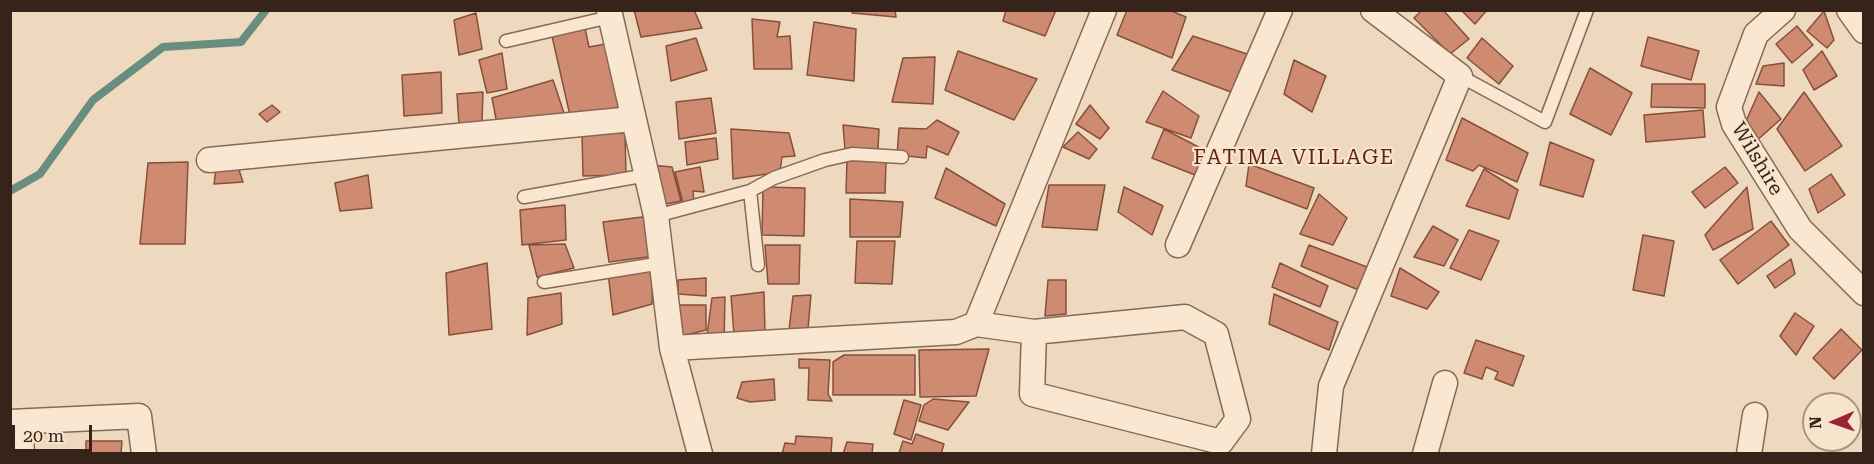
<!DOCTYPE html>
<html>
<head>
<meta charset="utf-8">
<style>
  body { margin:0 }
  #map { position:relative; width:1874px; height:464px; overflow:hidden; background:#eed9be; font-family:"Roboto Serif",serif }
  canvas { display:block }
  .frame { position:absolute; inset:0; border:12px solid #36241b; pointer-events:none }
  .north { position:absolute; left:1802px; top:392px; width:60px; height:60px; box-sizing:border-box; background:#f6e4cd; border:2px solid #a99786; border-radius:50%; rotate:268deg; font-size:16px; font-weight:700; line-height:24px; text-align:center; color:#36241b }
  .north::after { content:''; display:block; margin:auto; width:21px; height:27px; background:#972536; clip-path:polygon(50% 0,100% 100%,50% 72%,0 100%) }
  .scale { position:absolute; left:12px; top:425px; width:80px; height:27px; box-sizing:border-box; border:3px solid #36241b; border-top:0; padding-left:8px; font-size:18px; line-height:21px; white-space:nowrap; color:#36241b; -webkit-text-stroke:4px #f6e4cd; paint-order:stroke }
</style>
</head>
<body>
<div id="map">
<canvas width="1874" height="464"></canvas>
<div class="frame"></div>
<div class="north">N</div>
<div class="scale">20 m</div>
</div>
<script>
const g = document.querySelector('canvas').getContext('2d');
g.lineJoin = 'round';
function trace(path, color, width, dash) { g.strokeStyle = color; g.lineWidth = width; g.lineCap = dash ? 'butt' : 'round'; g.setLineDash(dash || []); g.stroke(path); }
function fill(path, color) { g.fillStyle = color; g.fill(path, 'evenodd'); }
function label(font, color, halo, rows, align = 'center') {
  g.font = font + ' "Roboto Serif",serif'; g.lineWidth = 4.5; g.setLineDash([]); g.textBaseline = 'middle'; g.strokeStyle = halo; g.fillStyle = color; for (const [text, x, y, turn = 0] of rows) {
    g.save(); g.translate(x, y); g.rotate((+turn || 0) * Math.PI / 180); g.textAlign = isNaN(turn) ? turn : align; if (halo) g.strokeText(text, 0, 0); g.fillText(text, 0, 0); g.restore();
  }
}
trace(new Path2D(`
  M10 191 40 174 93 100 163 47 241 42 266 10`), '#698d7f', 8);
const building = new Path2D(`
  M634 10H694L702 28 641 37Z
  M852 10H895L896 17 852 13Z
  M1006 10H1056L1045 36 1003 21Z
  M1127 10H1169L1186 17 1172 58 1117 35Z
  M1422 10H1443L1469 39 1450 54 1414 18Z
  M1461 10H1487L1475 24Z
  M1824 11 1834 40 1827 48 1807 31Z
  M476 13 482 49 459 55 454 20Z
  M752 19 780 22 777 37 790 36 792 69H754Z
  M814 22 856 29 854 81 807 75Z
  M1797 26 1813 45 1792 63 1776 44Z
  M585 28 589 47 611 43 625 108 571 120 552 36Z
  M1193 36 1247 54 1231 92 1172 70Z
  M1648 37 1699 51 1691 80 1641 66Z
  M696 38 707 70 671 81 666 46Z
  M1482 38 1513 66 1499 84 1467 58Z
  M958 51 1037 79 1014 120 945 90Z
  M1822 51 1837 76 1814 90 1803 70Z
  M502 53 507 89 487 93 479 60Z
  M935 57 933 104 892 102 903 58Z
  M1294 60 1326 76 1312 112 1284 94Z
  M1784 63V86L1756 84 1763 66Z
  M1590 68 1632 93 1611 135 1570 114Z
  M441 72 442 113 404 116 402 75Z
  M553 80 566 119 497 124 492 98Z
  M1652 84H1705V108L1651 107Z
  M1163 91 1199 116 1191 138 1146 122Z
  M483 92 482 122 459 125 457 94Z
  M1759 92 1781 119 1755 142 1746 121Z
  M1804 92 1842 146 1805 171 1777 129Z
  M711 98 716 133 679 139 676 102Z
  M272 105 280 112 267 122 259 114Z
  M1090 105 1109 128 1100 139 1076 124Z
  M1703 110 1705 137 1646 142 1644 115Z
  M1462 118 1528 153 1517 182 1479 165 1473 171 1446 160Z
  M937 120 959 132 948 155 927 146 926 158 897 155 899 128 926 129Z
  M843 125 879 129 878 149H845Z
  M731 129 789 133 795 156 782 157 780 172 733 179Z
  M1164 129 1212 154 1205 179 1152 158Z
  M1078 132 1097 149 1089 159 1063 147Z
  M625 133 626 175 583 176 582 134Z
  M716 138 718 159 687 165 685 142Z
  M1550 142 1594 160 1583 197 1540 185Z
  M847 159 886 161 885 193H846Z
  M217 161H236L243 182 214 184Z
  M188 162 185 244H140L148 163Z
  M1249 164 1314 188 1307 209 1246 186Z
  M651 165 672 167 681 201 661 205Z
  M700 167 704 192 693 191 694 202 683 203 675 172Z
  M1725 167 1738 183 1705 208 1692 192Z
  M946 168 1005 204 996 226 935 198Z
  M1484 169 1518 190 1509 219 1466 206Z
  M1831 174 1845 195 1818 213 1809 189Z
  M368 175 372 208 340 211 335 183Z
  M1049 185H1105L1097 230 1042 227Z
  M763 187 805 188 804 236 762 235Z
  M1124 187 1163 206 1152 235 1118 212Z
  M1747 187 1753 229 1713 250 1705 235Z
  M1319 194 1347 218 1333 245 1300 234Z
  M850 199 903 202 900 237H850Z
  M565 205 566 240 522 245 520 210Z
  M650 216 655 256 609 262 603 222Z
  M1771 221 1789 245 1738 284 1720 260Z
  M1433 226 1458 240 1444 266 1414 257Z
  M1469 230 1499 241 1481 280 1450 268Z
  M1643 235 1674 241 1664 296 1633 290Z
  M857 241H895L892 284 855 283Z
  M565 244 574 268 537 277 529 245Z
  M765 245H800L799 284H768Z
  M1309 245 1375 270 1361 291 1301 266Z
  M1791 259 1795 274 1775 288 1767 276Z
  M487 263 492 329 449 335 446 273Z
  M1280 263 1328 286 1320 307 1272 287Z
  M1400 268 1439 292 1427 309 1391 296Z
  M653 271 652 304 613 315 608 273Z
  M706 278V296L678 294V280Z
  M1048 280H1066V314L1045 316Z
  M764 292 765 333 734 335 731 296Z
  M561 293 562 324 527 335 528 298Z
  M1274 294 1338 322 1329 350 1269 324Z
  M811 295 807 340 788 339 793 296Z
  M725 297 724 343 706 342 712 298Z
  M678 305H706V330L682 336Z
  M1795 313 1814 326 1796 355 1780 336Z
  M1841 329 1862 350 1834 379 1813 358Z
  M1476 340 1524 356 1513 386 1495 379 1498 372 1486 367 1482 379 1464 373Z
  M989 349 976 396 920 397 919 350Z
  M844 355H915V395H833V362Z
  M799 359 830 360 828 394 832 401 808 400 809 368H799Z
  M774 379 775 400 750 402 737 398 742 382Z
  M933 399 969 402 948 430 919 421 924 405Z
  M904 400 921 405 911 440 894 434Z
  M916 434 944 444 941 454 899 453 903 441 912 444Z
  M796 436 832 438 831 454H782L785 443 795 444Z
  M86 441H122L121 454H86Z
  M847 442 873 444 872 454H843Z`);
fill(building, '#ce8b72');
trace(building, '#864f3c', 1.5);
const service = new Path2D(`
  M506 41 610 17
  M1460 76 1545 122 1587 10
  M750 191 758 265
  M524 197 647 175
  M656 216 750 191 774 178 825 160 852 154 902 157
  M544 282 662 263`);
const minor = new Path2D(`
  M609 10 656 216 672 348 700 454
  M1783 10 1756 34 1729 107 1734 124 1800 229 1864 293
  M1849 10 1864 31
  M209 160 633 119
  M1178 245 1280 10
  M976 324 1034 332 1185 317 1216 334 1238 419 1221 442 1032 394 1034 332
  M672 348 956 332 976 324 1104 10
  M10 422 139 416 144 454
  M20 422 22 454
  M1324 454 1331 386 1460 76 1373 10
  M1425 454 1445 383
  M1749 454 1755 415`);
trace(service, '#876956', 15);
trace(minor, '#876956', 27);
trace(service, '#f9e7d1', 12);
trace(minor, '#f9e7d1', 24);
label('20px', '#36241b', '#f6e4cd', [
  ["Wilshire",1757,159,59]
]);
g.letterSpacing = '1.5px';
label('21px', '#631f1a', '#f6e4cd', [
  ["FATIMA VILLAGE",1294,158]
]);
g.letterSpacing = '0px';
</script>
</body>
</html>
